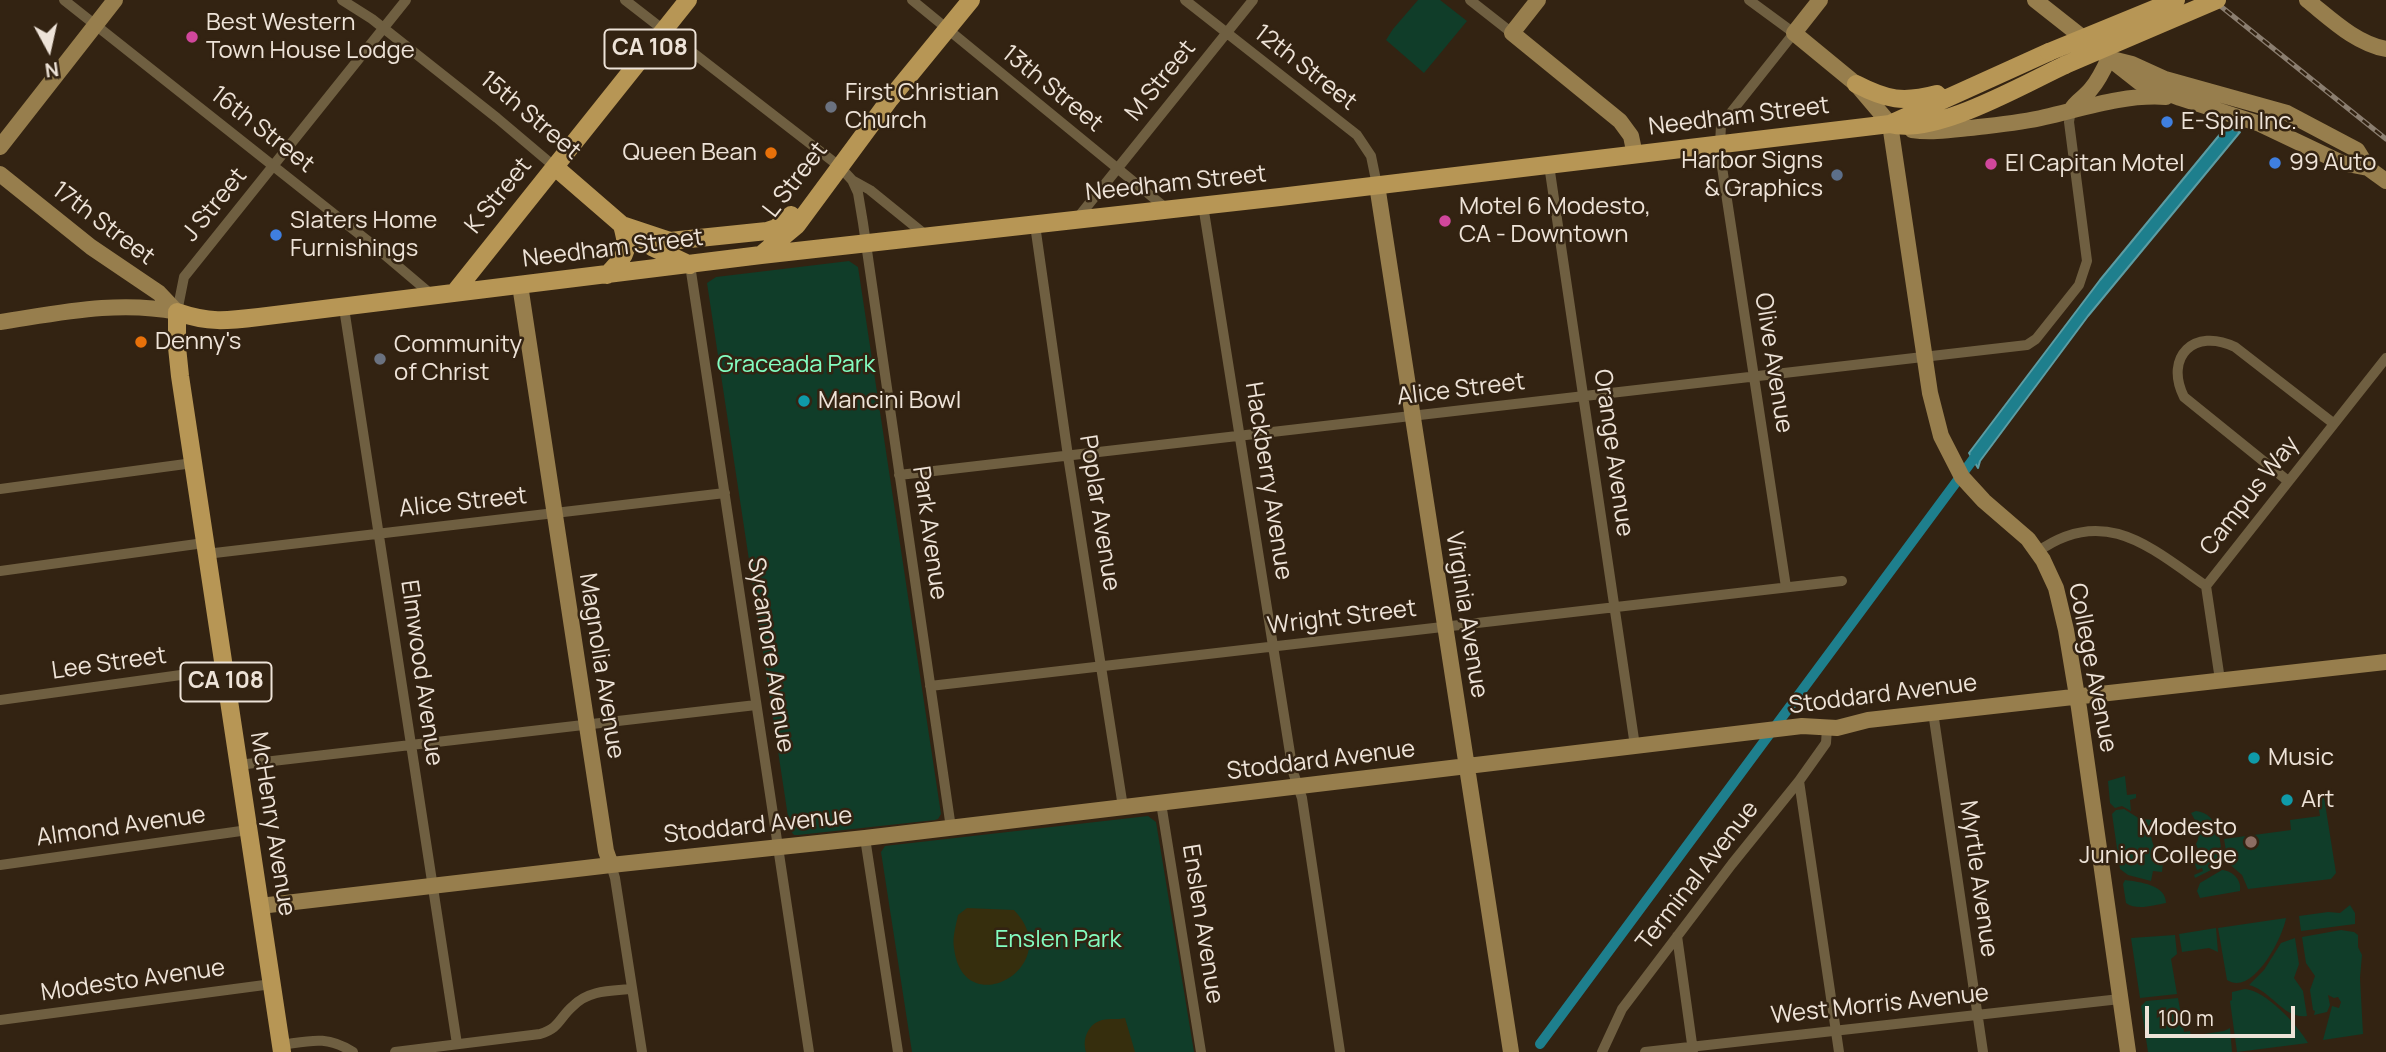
<!DOCTYPE html>
<html>
<head>
<meta charset="utf-8">
<style>
  body { margin:0 }
  #map { position:relative; width:2386px; height:1052px; overflow:hidden; background:#332312; font-family:Manrope,sans-serif }
  canvas { display:block }
  .north { position:absolute; left:14px; top:14px; width:70px; height:70px; -webkit-text-stroke:5px #332312; paint-order:stroke; rotate:172deg; font-size:19px; font-weight:700; line-height:28px; text-align:center; color:#eee3d8 }
  .north::after { content:''; display:block; margin:auto; width:24px; height:32px; background:#eee3d8; clip-path:polygon(50% 0,100% 100%,50% 72%,0 100%) }
  .scale { position:absolute; left:2145px; top:1006px; width:150px; height:32px; box-sizing:border-box; border:4px solid #eee3d8; border-top:0; padding-left:9px; font-size:21px; line-height:24px; white-space:nowrap; color:#eee3d8; -webkit-text-stroke:5px #332312; paint-order:stroke }
</style>
</head>
<body>
<div id="map">
<canvas width="2386" height="1052"></canvas>
<div class="north">N</div>
<div class="scale">100 m</div>
</div>
<script>
const g = document.querySelector('canvas').getContext('2d');
g.lineJoin = 'round';
function fill(path, color) { g.fillStyle = color; g.fill(path, 'evenodd'); }
function trace(path, color, width, dash) { g.strokeStyle = color; g.lineWidth = width; g.lineCap = dash ? 'butt' : 'round'; g.setLineDash(dash || []); g.stroke(path); }
function label(font, color, halo, rows, align = 'center') {
  g.font = font + ' Manrope,sans-serif'; g.lineWidth = 5; g.setLineDash([]); g.textBaseline = 'middle'; g.strokeStyle = halo; g.fillStyle = color; for (const [text, x, y, turn = 0] of rows) {
    g.save(); g.translate(x, y); g.rotate((+turn || 0) * Math.PI / 180); g.textAlign = isNaN(turn) ? turn : align; if (halo) g.strokeText(text, 0, 0); g.fillText(text, 0, 0); g.restore();
  }
}
fill(new Path2D(`
  M1418 0H1440L1467 21 1424 73 1386 40 1393 29Z
  M849 261 858 267 941 814 938 819 935 820 798 835H794L790 830 707 283 716 277Z
  M2125 776 2127 795 2136 794V798L2130 800 2131 811 2122 806 2115 808 2110 803 2108 781Z
  M2317 797H2324L2336 873 2331 879 2248 889 2242 875 2228 863 2224 839 2291 830 2290 820 2320 816Z
  M2124 809 2140 819 2153 820C2146 841 2158 845 2156 862L2163 863 2162 872 2153 871 2151 881 2128 875 2120 869 2112 814 2116 810Z
  M2196 811C2219 813 2221 842 2222 860L2217 867 2195 878 2194 875 2203 871 2202 868 2197 870 2193 859 2201 856 2196 844C2202 834 2197 823 2191 813Z
  M1148 816 1156 822 1194 1052H912L881 852 885 846Z
  M2222 870C2233 871 2242 880 2240 891L2200 898 2197 891 2200 883Z
  M2125 880C2140 882 2166 885 2166 903 2154 905 2137 911 2126 903L2123 884Z
  M2350 905 2355 913V924L2301 931 2299 916 2328 912 2340 913Z
  M2286 918C2283 937 2253 997 2227 980L2218 928Z
  M2216 928 2218 952 2209 948 2182 952 2179 934Z
  M2341 930 2354 932 2358 935V947L2362 955 2360 978 2363 1034 2323 1040 2332 1006 2339 1008 2341 1002 2338 997 2334 998 2328 995 2330 1005 2327 1012 2314 1015 2315 1011 2313 1010 2310 990 2315 976 2306 963 2302 937Z
  M2175 935 2177 954 2171 959 2177 994 2140 998 2131 938Z
  M2295 938 2299 964 2294 978 2303 991 2307 1016C2283 1019 2272 991 2249 985L2264 970 2281 943Z
  M2245 989C2266 991 2297 1024 2308 1043L2237 1052 2230 1001 2232 1000V992Z
  M2178 998 2184 1032 2190 1031 2191 1036 2224 1031 2230 1028 2232 1052H2148L2141 1006 2146 1001Z`), '#103d29');
fill(new Path2D(`
  M967 908 1014 910C1068 966 963 1025 954 948 952 938 956 925 958 915Z
  M1125 1018 1135 1052H1086C1082 1039 1088 1024 1102 1020 1110 1018 1117 1020 1125 1018Z`), '#362e0d');
const water = new Path2D(`
  M2226 127 2240 132 2088 316 1980 461 1978 468 1969 453 2100 280Z`);
fill(water, '#1e7f8d');
trace(water, '#5c9da4', 2);
trace(new Path2D(`
  M1540 1044 1980 450`), '#1e7f8d', 10);
trace(new Path2D(`
  M64 0 373 245 432 295
  M342 0 372 19 497 118 555 167
  M625 0 839 166 852 180 870 190 928 237
  M912 0 1167 209
  M1185 0 1357 135 1371 156 1377 185
  M1470 0 1512 33
  M1749 0 1794 33 1721 125 1720 145 1722 167 1786 587
  M1549 165 1635 746
  M852 180 858 193 863 223 951 828
  M1203 205 1293 772 1302 798 1340 1052
  M1076 220 1253 0
  M1035 225 1068 456 1123 807
  M690 265 809 1052
  M344 308 457 1044
  M177 312 184 277 406 0
  M899 475 2027 345 2036 339 2079 285 2087 261 2069 122 2071 110
  M2288 481 2184 397C2164 357 2194 327 2235 347L2333 423
  M0 489 193 463
  M2037 552C2104 504 2150 547 2206 586
  M206 554 725 493
  M0 571 204 543
  M2220 680 2206 586 2386 358
  M930 686 1842 581
  M0 700 224 669
  M1933 712 1983 1052
  M238 765 756 705
  M1799 781 1839 1052
  M1161 803 1201 1052
  M865 838 898 1052
  M0 865 248 830
  M611 865 615 878 642 1052
  M1677 936 1693 1051
  M0 1020 272 984
  M281 1045C310 1041 326 1035 353 1052
  M395 1052 540 1034C560 1028 559 1018 573 1006 589 990 610 991 631 989
  M1602 1052 1622 1009 1732 864 1799 781 1826 743 1827 728
  M1645 1052 2120 999`), '#6f5f41', 10);
trace(new Path2D(`
  M1538 0 1512 33 1620 121 1631 136 1635 155
  M1820 0 1794 33 1856 84 1890 124 1930 393 1941 436 1962 477 1984 501 2028 539 2043 560 2056 588 2066 630 2079 708 2128 1052
  M2035 0 2139 82 2180 98 2260 124 2342 163 2368 168
  M2307 0C2331 19 2355 43 2386 49
  M2116 60 2132 64 2165 79 2287 113 2357 150 2368 168 2386 181
  M2071 110C2076 101 2085 97 2091 89 2099 80 2104 69 2109 58
  M1912 130C1931 133 1951 130 1970 128 1995 125 2021 123 2045 117 2084 108 2125 94 2166 97
  M0 147 115 0
  M0 174 91 247 159 293 177 312
  M1377 185 1511 1052
  M520 285 606 851 611 865
  M0 322C60 313 118 300 177 312
  M260 906 611 865 865 838 1802 726 1837 728 1868 720 2386 662`), '#977e4d', 16);
trace(new Path2D(`
  M1856 84C1887 100 1903 103 1937 94
  M1890 124 2049 52
  M555 167 622 225 652 247 690 265
  M761 255 797 225 890 99 971 0
  M607 275C626 254 630 254 622 225L670 241 767 231 776 228 791 215
  M454 293 688 0
  M282 1052 180 376 177 347V312C209 323 226 321 259 317L761 255 1280 197 1890 124C1935 136 2022 85 2065 65`), '#b79655', 18);
const rail = new Path2D(`
  M2213 0 2386 139`);
trace(rail, '#8b7e70', 5);
trace(rail, '#332312', 2.5, [8]);
trace(new Path2D(`
  M2049 52 2176 0
  M2065 65 2217 0`), '#b79655', 18);
for (const [x, y, r, color] of [
  [192,37,7,"#d1479c"],
  [831,107,7,"#6b7280"],
  [2167,122,7,"#3f7fe0"],
  [771,153,7,"#e8710a"],
  [2275,163,7,"#3f7fe0"],
  [1991,164,7,"#d1479c"],
  [1837,175,7,"#5c6f8a"],
  [1445,221,7,"#d1479c"],
  [276,235,7,"#3f7fe0"],
  [141,342,7,"#e8710a"],
  [380,359,7,"#6b7280"],
  [804,401,7,"#0f9aa8"],
  [2254,758,7,"#0f9aa8"],
  [2287,800,7,"#0f9aa8"],
  [2251,842,7,"#8d6e63"]
]) { const dot = new Path2D(); dot.arc(x, y, r, 0, 2 * Math.PI); g.fillStyle = color; g.fill(dot); trace(dot, '#332312', 2.5); }
for (const [x, y, w] of [
  [650,49,91],
  [226,682,91]
]) { const box = new Path2D(); box.roundRect(x - w / 2, y - 19.5, w, 39, 5); g.fillStyle = '#332312'; g.fill(box); trace(box, '#eee3d8', 2); }
label('bold 23px', '#eee3d8', null, [
  ["CA 108",650,49],
  ["CA 108",226,682]
]);
label('24px', '#eee3d8', '#332312', [
  ["Best Western",206,23],
  ["Town House Lodge",206,51],
  ["First Christian",845,93],
  ["Church",845,121],
  ["E-Spin Inc.",2181,122],
  ["Queen Bean",757,153,"right"],
  ["Harbor Signs",1823,161,"right"],
  ["& Graphics",1823,189,"right"],
  ["99 Auto",2289,163],
  ["El Capitan Motel",2005,164],
  ["Motel 6 Modesto,",1459,207],
  ["CA - Downtown",1459,235],
  ["Slaters Home",290,221],
  ["Furnishings",290,249],
  ["Denny's",155,342],
  ["Community",394,345],
  ["of Christ",394,373],
  ["Mancini Bowl",818,401],
  ["Music",2268,758],
  ["Art",2301,800],
  ["Modesto",2237,828,"right"],
  ["Junior College",2237,856,"right"]
], 'left');
label('24px', '#eee3d8', '#332312', [
  ["12th Street",1305,68,38],
  ["M Street",1161,81,-51],
  ["13th Street",1052,89,39],
  ["15th Street",530,116,40],
  ["Needham Street",1739,117,-7],
  ["16th Street",262,130,38],
  ["L Street",796,180,-52],
  ["Needham Street",1176,184,-6],
  ["K Street",499,196,-51],
  ["J Street",215,205,-51],
  ["17th Street",103,224,37],
  ["Needham Street",613,249,-7],
  ["Olive Avenue",1773,363,81],
  ["Alice Street",1461,390,-7],
  ["Orange Avenue",1613,453,82],
  ["Hackberry Avenue",1268,481,81],
  ["Campus Way",2250,496,-52],
  ["Alice Street",463,503,-6],
  ["Poplar Avenue",1099,513,81],
  ["Park Avenue",929,533,82],
  ["Virginia Avenue",1466,615,81],
  ["Wright Street",1342,618,-7],
  ["Sycamore Avenue",770,655,81],
  ["Lee Street",109,664,-8],
  ["Magnolia Avenue",601,666,81],
  ["College Avenue",2092,668,79],
  ["Elmwood Avenue",421,673,82],
  ["Stoddard Avenue",1883,695,-7],
  ["Stoddard Avenue",1321,761,-7],
  ["McHenry Avenue",272,824,81],
  ["Stoddard Avenue",758,826,-6],
  ["Almond Avenue",121,827,-8],
  ["Terminal Avenue",1698,876,-52],
  ["Myrtle Avenue",1978,879,82],
  ["Enslen Avenue",1202,924,81],
  ["Modesto Avenue",133,981,-8],
  ["West Morris Avenue",1880,1005,-6]
]);
label('24px', '#83fdc1', '#332312', [
  ["Graceada Park",796,365],
  ["Enslen Park",1058,940]
]);
</script>
</body>
</html>
